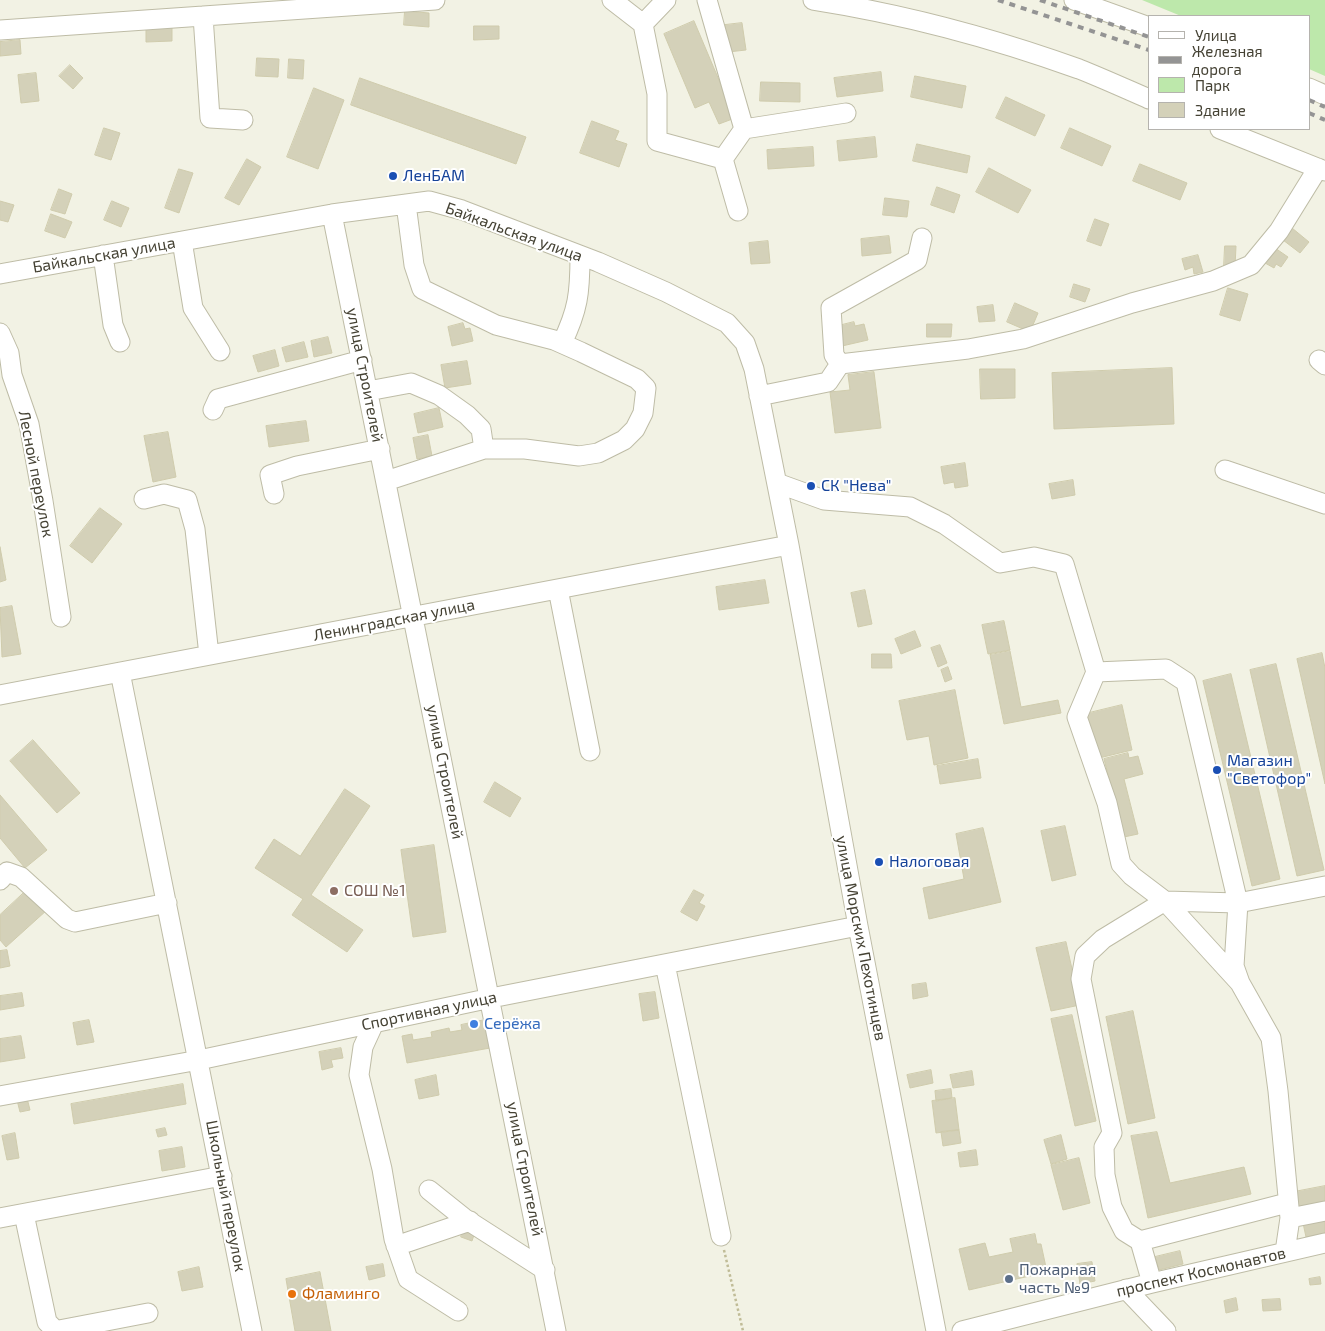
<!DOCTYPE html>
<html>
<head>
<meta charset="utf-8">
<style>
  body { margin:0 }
  #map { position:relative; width:1325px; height:1331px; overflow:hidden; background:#f2f2e4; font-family:"Exo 2",sans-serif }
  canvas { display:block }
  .legend { position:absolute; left:1148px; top:15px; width:162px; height:115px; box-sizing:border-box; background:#fff; border:1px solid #b5b3ae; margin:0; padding:6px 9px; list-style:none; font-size:15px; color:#454234 }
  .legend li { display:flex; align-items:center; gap:10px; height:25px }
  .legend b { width:25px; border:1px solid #b5b3ae }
</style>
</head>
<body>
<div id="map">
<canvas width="1325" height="1331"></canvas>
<ul class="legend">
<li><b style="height:6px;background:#fff"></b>Улица</li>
<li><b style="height:6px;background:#949494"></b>Железная дорога</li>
<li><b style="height:14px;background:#bde8ab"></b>Парк</li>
<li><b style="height:14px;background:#d4d1b9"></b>Здание</li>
</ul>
</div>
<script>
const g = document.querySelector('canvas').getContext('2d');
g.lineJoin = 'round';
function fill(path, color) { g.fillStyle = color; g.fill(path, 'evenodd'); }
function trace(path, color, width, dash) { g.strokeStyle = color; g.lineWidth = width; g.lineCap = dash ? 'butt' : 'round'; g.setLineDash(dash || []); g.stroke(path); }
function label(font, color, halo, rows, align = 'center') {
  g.font = font + ' "Exo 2",sans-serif'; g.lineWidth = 4; g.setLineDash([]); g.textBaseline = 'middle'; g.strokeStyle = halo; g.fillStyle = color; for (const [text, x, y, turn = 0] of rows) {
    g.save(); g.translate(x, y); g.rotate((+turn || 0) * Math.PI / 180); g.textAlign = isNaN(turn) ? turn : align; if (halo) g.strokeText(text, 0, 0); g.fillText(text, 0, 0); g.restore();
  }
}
fill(new Path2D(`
  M1142 0H1325V76L1309 69V16H1181Z`), '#bde8ab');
const building = new Path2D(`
  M405 11 429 13V27L404 25Z
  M694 21 735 118 719 124 709 102 695 108 664 34Z
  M742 23 746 50 728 52 725 25Z
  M172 26V41L146 42V27Z
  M474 26H499V39L474 40Z
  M20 40 21 54 0 56V42Z
  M257 58 279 59 278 77 256 76Z
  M289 59 304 60 303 79 288 78Z
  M70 65 83 78 73 89 59 76Z
  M881 72 883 91 837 97 834 78Z
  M36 73 39 101 21 103 18 75Z
  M915 76 966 86 962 108 911 97Z
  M360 78 526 137 516 164 351 105Z
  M761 82 800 83V102L760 101Z
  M314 88 344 100 318 169 287 157Z
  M1006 97 1045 115 1035 136 996 118Z
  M592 121 619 131 615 140 627 144 619 167 580 153Z
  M104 128 120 133 111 160 95 155Z
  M1070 128 1111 146 1102 166 1061 148Z
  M875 137 877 157 839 161 837 141Z
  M917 144 970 156 967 173 913 161Z
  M813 147 814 166 768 169 767 150Z
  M247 159 261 167 239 205 225 198Z
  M1140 164 1187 183 1180 200 1133 181Z
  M989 168 1031 190 1018 213 976 192Z
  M179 169 193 173 179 213 165 208Z
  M937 187 960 195 954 213 931 205Z
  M59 189 72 194 65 214 51 210Z
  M885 198 909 201 907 217 883 215Z
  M0 201 14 205 8 222 0 220Z
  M112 201 129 208 121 227 104 220Z
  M51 214 72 222 65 238 45 231Z
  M1095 219 1109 224 1101 246 1087 241Z
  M1292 228 1309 242 1300 253 1283 240Z
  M889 236 891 253 862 256 861 239Z
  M768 241 770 263 751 264 749 243Z
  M1225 246H1236L1235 267H1224Z
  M1275 248 1288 257 1281 267 1276 264 1274 268 1265 263Z
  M1198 255 1203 272 1194 274 1193 267 1185 270 1182 259Z
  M1074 284 1090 289 1085 302 1070 297Z
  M1228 288 1248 294 1240 321 1220 315Z
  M1015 303 1038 313 1030 332 1007 322Z
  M993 305 995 321 979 322 977 307Z
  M854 322 855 326 864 324 868 340 842 346 838 326Z
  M463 323 465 329 470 328 473 341 452 346 448 327Z
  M927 324H952L951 337H927Z
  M328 337 332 353 314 357 311 341Z
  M304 342 308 357 286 362 282 348Z
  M275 350 279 366 258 372 253 356Z
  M467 361 471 384 445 388 441 365Z
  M1172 368 1174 424 1054 429 1052 373Z
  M980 369H1015V398L981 399Z
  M874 372 881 428 835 433 830 392 850 390 848 375Z
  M439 408 443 427 418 433 414 414Z
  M306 421 309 441 269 447 266 426Z
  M168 432 176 477 153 482 144 436Z
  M428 435 432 456 417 459 413 438Z
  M965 463 968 486 955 488 954 482 944 484 941 467Z
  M1073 480 1075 495 1052 499 1049 484Z
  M100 508 122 524 92 563 70 546Z
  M0 547 6 580 0 582Z
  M765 580 769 603 719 610 716 587Z
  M865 590 872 624 858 627 851 593Z
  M12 606 21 654 2 657 0 608Z
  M1004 621 1010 650 988 654 982 625Z
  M915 631 921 646 901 654 895 639Z
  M940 645 947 663 938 667 931 648Z
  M1010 651 1021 707 1058 700 1061 713 1004 724 990 655Z
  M1322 653 1325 668V784L1297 659Z
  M872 654H891L892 668H872Z
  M1276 664 1324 870 1297 876 1250 670Z
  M948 667 952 679 945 682 941 670Z
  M1231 674 1280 879 1252 886 1203 681Z
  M955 690 968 758 934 765 929 736 907 740 899 701Z
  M1122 705 1132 750 1095 759 1085 714Z
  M33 740 80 793 57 813 10 761Z
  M1128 753 1129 758 1138 756 1143 774 1124 779 1138 834 1124 837 1104 759Z
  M978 759 981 778 940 784 937 766Z
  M495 782 521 798 510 817 484 802Z
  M345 789 370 806 311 895 363 930 347 952 292 915 303 899 255 868 274 839 300 856Z
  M0 795 47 850 25 868 0 838Z
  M1065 826 1076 875 1052 881 1041 831Z
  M983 828 1001 902 929 919 923 888 964 879 956 834Z
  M434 845 446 932 413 937 401 850Z
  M28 889 47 910 6 947 0 940V915Z
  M694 890 704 895 699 903 705 906 697 921 681 912Z
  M1066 942 1080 1005 1051 1011 1036 948Z
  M7 950 10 966 0 968V951Z
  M926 983 928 996 913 999 912 985Z
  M655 992 659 1018 643 1021 639 994Z
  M22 993 24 1006 0 1010V996Z
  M1133 1011 1155 1118 1128 1124 1106 1017Z
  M1072 1015 1096 1121 1075 1126 1051 1019Z
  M89 1020 94 1042 77 1045 73 1023Z
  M485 1020 490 1048 407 1063 402 1036 412 1034 413 1040 432 1037 431 1032 449 1028 450 1032 462 1030 461 1025Z
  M21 1036 25 1058 0 1062V1039Z
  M341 1048 343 1058 331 1060 333 1067 322 1070 319 1052Z
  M931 1070 933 1083 910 1088 907 1075Z
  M972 1071 974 1085 953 1088 950 1075Z
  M436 1075 439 1095 419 1099 415 1080Z
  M183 1084 186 1104 74 1124 71 1104Z
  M951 1089 952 1098 936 1101 935 1091Z
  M27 1098 30 1110 20 1112 17 1100Z
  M955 1098 959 1130 936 1133 932 1101Z
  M165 1128 167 1135 158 1137 156 1130Z
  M959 1130 961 1143 943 1146 941 1132Z
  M1157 1132 1170 1183 1244 1167 1251 1194 1148 1218 1131 1136Z
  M15 1133 19 1158 7 1160 2 1136Z
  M1061 1135 1067 1159 1051 1164 1044 1140Z
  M182 1147 185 1167 162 1171 159 1151Z
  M976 1150 978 1165 960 1167 958 1153Z
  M1079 1158 1090 1203 1063 1210 1051 1165Z
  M1325 1186V1202L1297 1208 1294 1192Z
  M1325 1218V1233L1306 1237 1303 1223Z
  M463 1231 474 1235 472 1241 461 1237Z
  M1035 1234 1037 1244H1041L1047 1272 969 1290 959 1249 985 1243 989 1257 1013 1252 1010 1239Z
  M1180 1251 1183 1264 1159 1270 1155 1257Z
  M1092 1262 1095 1281 1080 1284 1077 1264Z
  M383 1264 385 1276 369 1280 366 1267Z
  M199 1267 203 1287 182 1291 178 1272Z
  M320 1272 331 1331H295L286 1279Z
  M1320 1277 1321 1284 1310 1285 1309 1279Z
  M1236 1298 1238 1310 1226 1313 1224 1301Z
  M1280 1299 1281 1310 1263 1311 1262 1300Z`);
fill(building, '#d4d1b9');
trace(building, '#cfcbac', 1);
const minor = new Path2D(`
  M612 0 643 24 657 94V141L723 159
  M707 0 744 129 723 159 738 211
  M813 0C903 14 993 38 1079 69 1102 78 1126 89 1149 99
  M1074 0 1149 27
  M203 16 210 118 243 120
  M643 24 666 0
  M0 30 435 0
  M1309 88 1325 95
  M744 129 846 113
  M1220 129 1325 171
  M332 214 556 1331
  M182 241 193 308 220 351
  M103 255 113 325 120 342
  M0 274 332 214 429 201 462 210 598 262 666 292 727 323 745 343 754 369 789 545 858 926 936 1331
  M0 333 9 353 12 375 29 424 43 501 61 617
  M562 343C578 310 580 293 580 256
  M1319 360 1325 365
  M840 364 834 355 831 308 917 260 922 238
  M368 391 411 383 439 395 467 415 481 429 484 449
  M759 396 828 382 840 364 968 349 1023 339 1132 303 1213 281 1251 265 1279 231 1318 168
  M213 410 218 399 362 360
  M1225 470 1325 504
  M386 481 484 449H525L579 456 598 453 624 440 635 429 643 413 646 388 637 379 581 352 554 340 496 325 422 289 414 265 406 204
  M777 483 824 500 910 507 944 524 1000 563 1034 557 1064 564 1096 672 1077 717 1107 803 1121 864 1132 876 1165 901 1240 983
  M274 494 270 475 297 466 380 449
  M144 499 164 494 187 500 195 529 209 655
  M558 589 590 751
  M120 672 252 1331
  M1096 672 1166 669 1186 682 1238 903 1234 966 1240 983 1271 1038 1278 1091 1290 1218 1285 1252
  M0 695 789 545
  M0 880 7 872 21 877 67 919 75 922 167 903
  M665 964 721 1236
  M374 1023 363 1047 359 1075 382 1169 394 1239 408 1279 458 1311
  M0 1096 199 1060 491 998 858 926
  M429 1190 464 1218 545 1270
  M1287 1203 1140 1241 1124 1231 1112 1207 1105 1175 1104 1147 1112 1133 1081 979 1085 956 1103 939 1165 901 1238 903 1325 886
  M24 1214 47 1322 55 1330H59L148 1313
  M0 1218 222 1176
  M1290 1218 1325 1211
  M1140 1241 1152 1283
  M396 1246 470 1221
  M1126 1289 1166 1331
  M962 1331 1152 1283 1325 1243`);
trace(minor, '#bebca6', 21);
trace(new Path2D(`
  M724 1250 743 1331`), '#c0bc97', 2.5, [2.5, 2.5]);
trace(minor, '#fff', 19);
trace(new Path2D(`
  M998 0 1149 50
  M1040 0 1149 37
  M1309 100 1325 107
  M1309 113 1325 120`), '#949494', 4, [6, 6]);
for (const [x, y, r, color] of [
  [393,176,5,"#1a4fb4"],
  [811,486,5,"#1a4fb4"],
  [1217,770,5,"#1a4fb4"],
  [879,862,5,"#1a4fb4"],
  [334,891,5,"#8d6e63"],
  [474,1024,5,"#3f7fe0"],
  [1009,1279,5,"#5c6f8a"],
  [292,1294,5,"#e8710a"]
]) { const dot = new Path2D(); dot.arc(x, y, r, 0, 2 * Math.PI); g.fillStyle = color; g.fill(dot); trace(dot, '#fff', 2); }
label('16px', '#164399', '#fff', [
  ["ЛенБАМ",403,176],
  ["СК \"Нева\"",821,486],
  ["Магазин",1227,761],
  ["\"Светофор\"",1227,779],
  ["Налоговая",889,862]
], 'left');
label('16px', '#454234', '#fff', [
  ["Байкальская улица",514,232,20],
  ["Байкальская улица",104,255,-10],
  ["улица Строителей",365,375,79],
  ["Лесной переулок",36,474,79],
  ["Ленинградская улица",394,620,-11],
  ["улица Строителей",445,772,79],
  ["улица Морских Пехотинцев",861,938,79],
  ["Спортивная улица",429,1011,-12],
  ["улица Строителей",525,1169,79],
  ["Школьный переулок",226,1196,79],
  ["проспект Космонавтов",1201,1272,-13]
]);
label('16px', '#785e54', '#fff', [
  ["СОШ №1",344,891]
], 'left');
label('16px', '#366cbe', '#fff', [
  ["Серёжа",484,1024]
], 'left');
label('16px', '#4e5e75', '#fff', [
  ["Пожарная",1019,1270],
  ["часть №9",1019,1288]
], 'left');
label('16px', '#c56008', '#fff', [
  ["Фламинго",302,1294]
], 'left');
</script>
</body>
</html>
